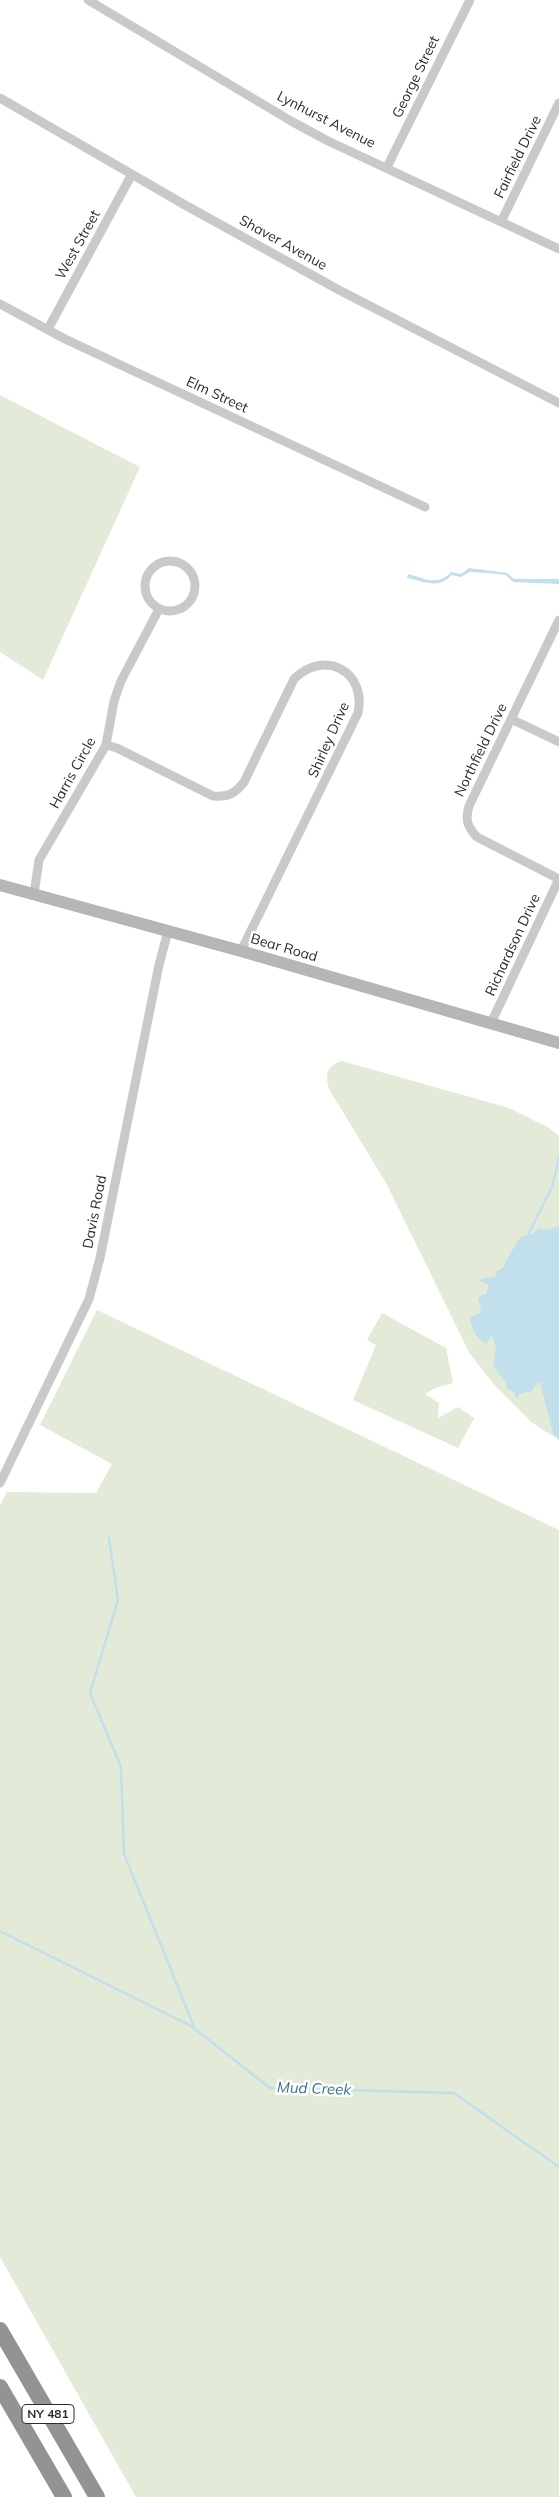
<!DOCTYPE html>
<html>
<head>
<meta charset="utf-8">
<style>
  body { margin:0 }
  canvas { display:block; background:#fff }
</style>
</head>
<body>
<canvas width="559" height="2497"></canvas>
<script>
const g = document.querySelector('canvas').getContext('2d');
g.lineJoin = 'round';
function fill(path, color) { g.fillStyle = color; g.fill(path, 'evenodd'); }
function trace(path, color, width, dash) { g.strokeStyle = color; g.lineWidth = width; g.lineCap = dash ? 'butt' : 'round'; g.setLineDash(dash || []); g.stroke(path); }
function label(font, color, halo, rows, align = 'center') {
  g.font = font + ' Mulish,sans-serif'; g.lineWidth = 5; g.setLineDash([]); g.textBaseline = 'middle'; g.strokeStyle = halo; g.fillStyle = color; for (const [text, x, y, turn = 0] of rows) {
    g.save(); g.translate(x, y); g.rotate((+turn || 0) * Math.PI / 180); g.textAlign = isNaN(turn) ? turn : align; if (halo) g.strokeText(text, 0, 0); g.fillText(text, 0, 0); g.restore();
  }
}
fill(new Path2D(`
  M0 395 140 467 43 680 0 652Z
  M342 1061 509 1108 549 1128 559 1136V1440L531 1422 495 1386 470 1354 386 1183 329 1089C325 1074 327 1065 342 1061Z
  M97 1310 559 1530V2497H136L0 2257V1505L7 1492 96 1493 112 1464 40 1425Z
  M382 1313 446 1348 453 1383 435 1388 425 1394 439 1403 438 1418 458 1407 474 1418 458 1448 353 1400 376 1345 367 1340Z`), '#e3ebd8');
fill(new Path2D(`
  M469 568 507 573 514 579H559V584L513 582 506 575 489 573 470 572 461 577 451 575C440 590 423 581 407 578L408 574C425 578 437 587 451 572L461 574Z
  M559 1226V1440L553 1433 540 1382 536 1384 532 1391 519 1394 518 1398H516L514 1392 507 1389 506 1383 493 1366 496 1348 492 1335 486 1344C475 1337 472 1330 470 1317L480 1313 481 1307 478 1300 480 1296 486 1294 489 1285 477 1280 496 1276 497 1271 504 1267C507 1255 515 1248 520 1237L533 1234 539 1228 548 1230Z`), '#c2dfec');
trace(new Path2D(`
  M528 1235 552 1187 559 1158
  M109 1538 118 1600 90 1693 121 1767 124 1854 195 2029
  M0 1931 191 2026 270 2088 454 2093 559 2167`), '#c2dfec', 2.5);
trace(new Path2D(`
  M88 0 291 121 328 141 559 249
  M0 98 185 205 339 290 559 403
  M387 167 470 0
  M501 222 559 103
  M0 304 65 339 425 507
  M48 329 132 174
  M145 586a25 25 0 1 1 50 0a25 25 0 1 1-50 0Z
  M559 620 469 806C465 820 467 826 477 837L559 879
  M511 719 559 742
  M106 745 117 748 213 796C228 797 235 794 244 782L294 679C324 649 367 671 358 713L241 951
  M34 894 39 860 106 745 114 701 121 681 159 609
  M491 1023 559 879
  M0 1483 89 1299 100 1258 159 965 168 931`), '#c9c9c9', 9);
trace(new Path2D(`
  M0 885 241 951 559 1043`), '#b6b6b6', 12);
trace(new Path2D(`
  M0 2330 97 2497
  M0 2387 64 2497`), '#939393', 16);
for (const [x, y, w] of [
  [48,2414,52]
]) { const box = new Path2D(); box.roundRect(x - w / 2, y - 9.5, w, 19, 4); g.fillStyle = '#fff'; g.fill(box); trace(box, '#2c2c2c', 1); }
label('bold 12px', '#2c2c2c', null, [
  ["NY 481",48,2414]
]);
label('14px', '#2c2c2c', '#fff', [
  ["George Street",416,77,-64],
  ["Lynhurst Avenue",326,120,27],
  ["Fairfield Drive",518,157,-64],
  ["Shaver Avenue",283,243,29],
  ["West Street",78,245,-61],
  ["Elm Street",217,395,25],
  ["Shirley Drive",329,740,-66],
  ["Northfield Drive",481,750,-64],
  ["Harris Circle",73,773,-61],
  ["Richardson Drive",513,945,-65],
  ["Bear Road",284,948,16],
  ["Davis Road",95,1212,-79]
]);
label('italic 15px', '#377490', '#fff', [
  ["Mud Creek",314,2089,2]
]);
</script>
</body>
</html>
